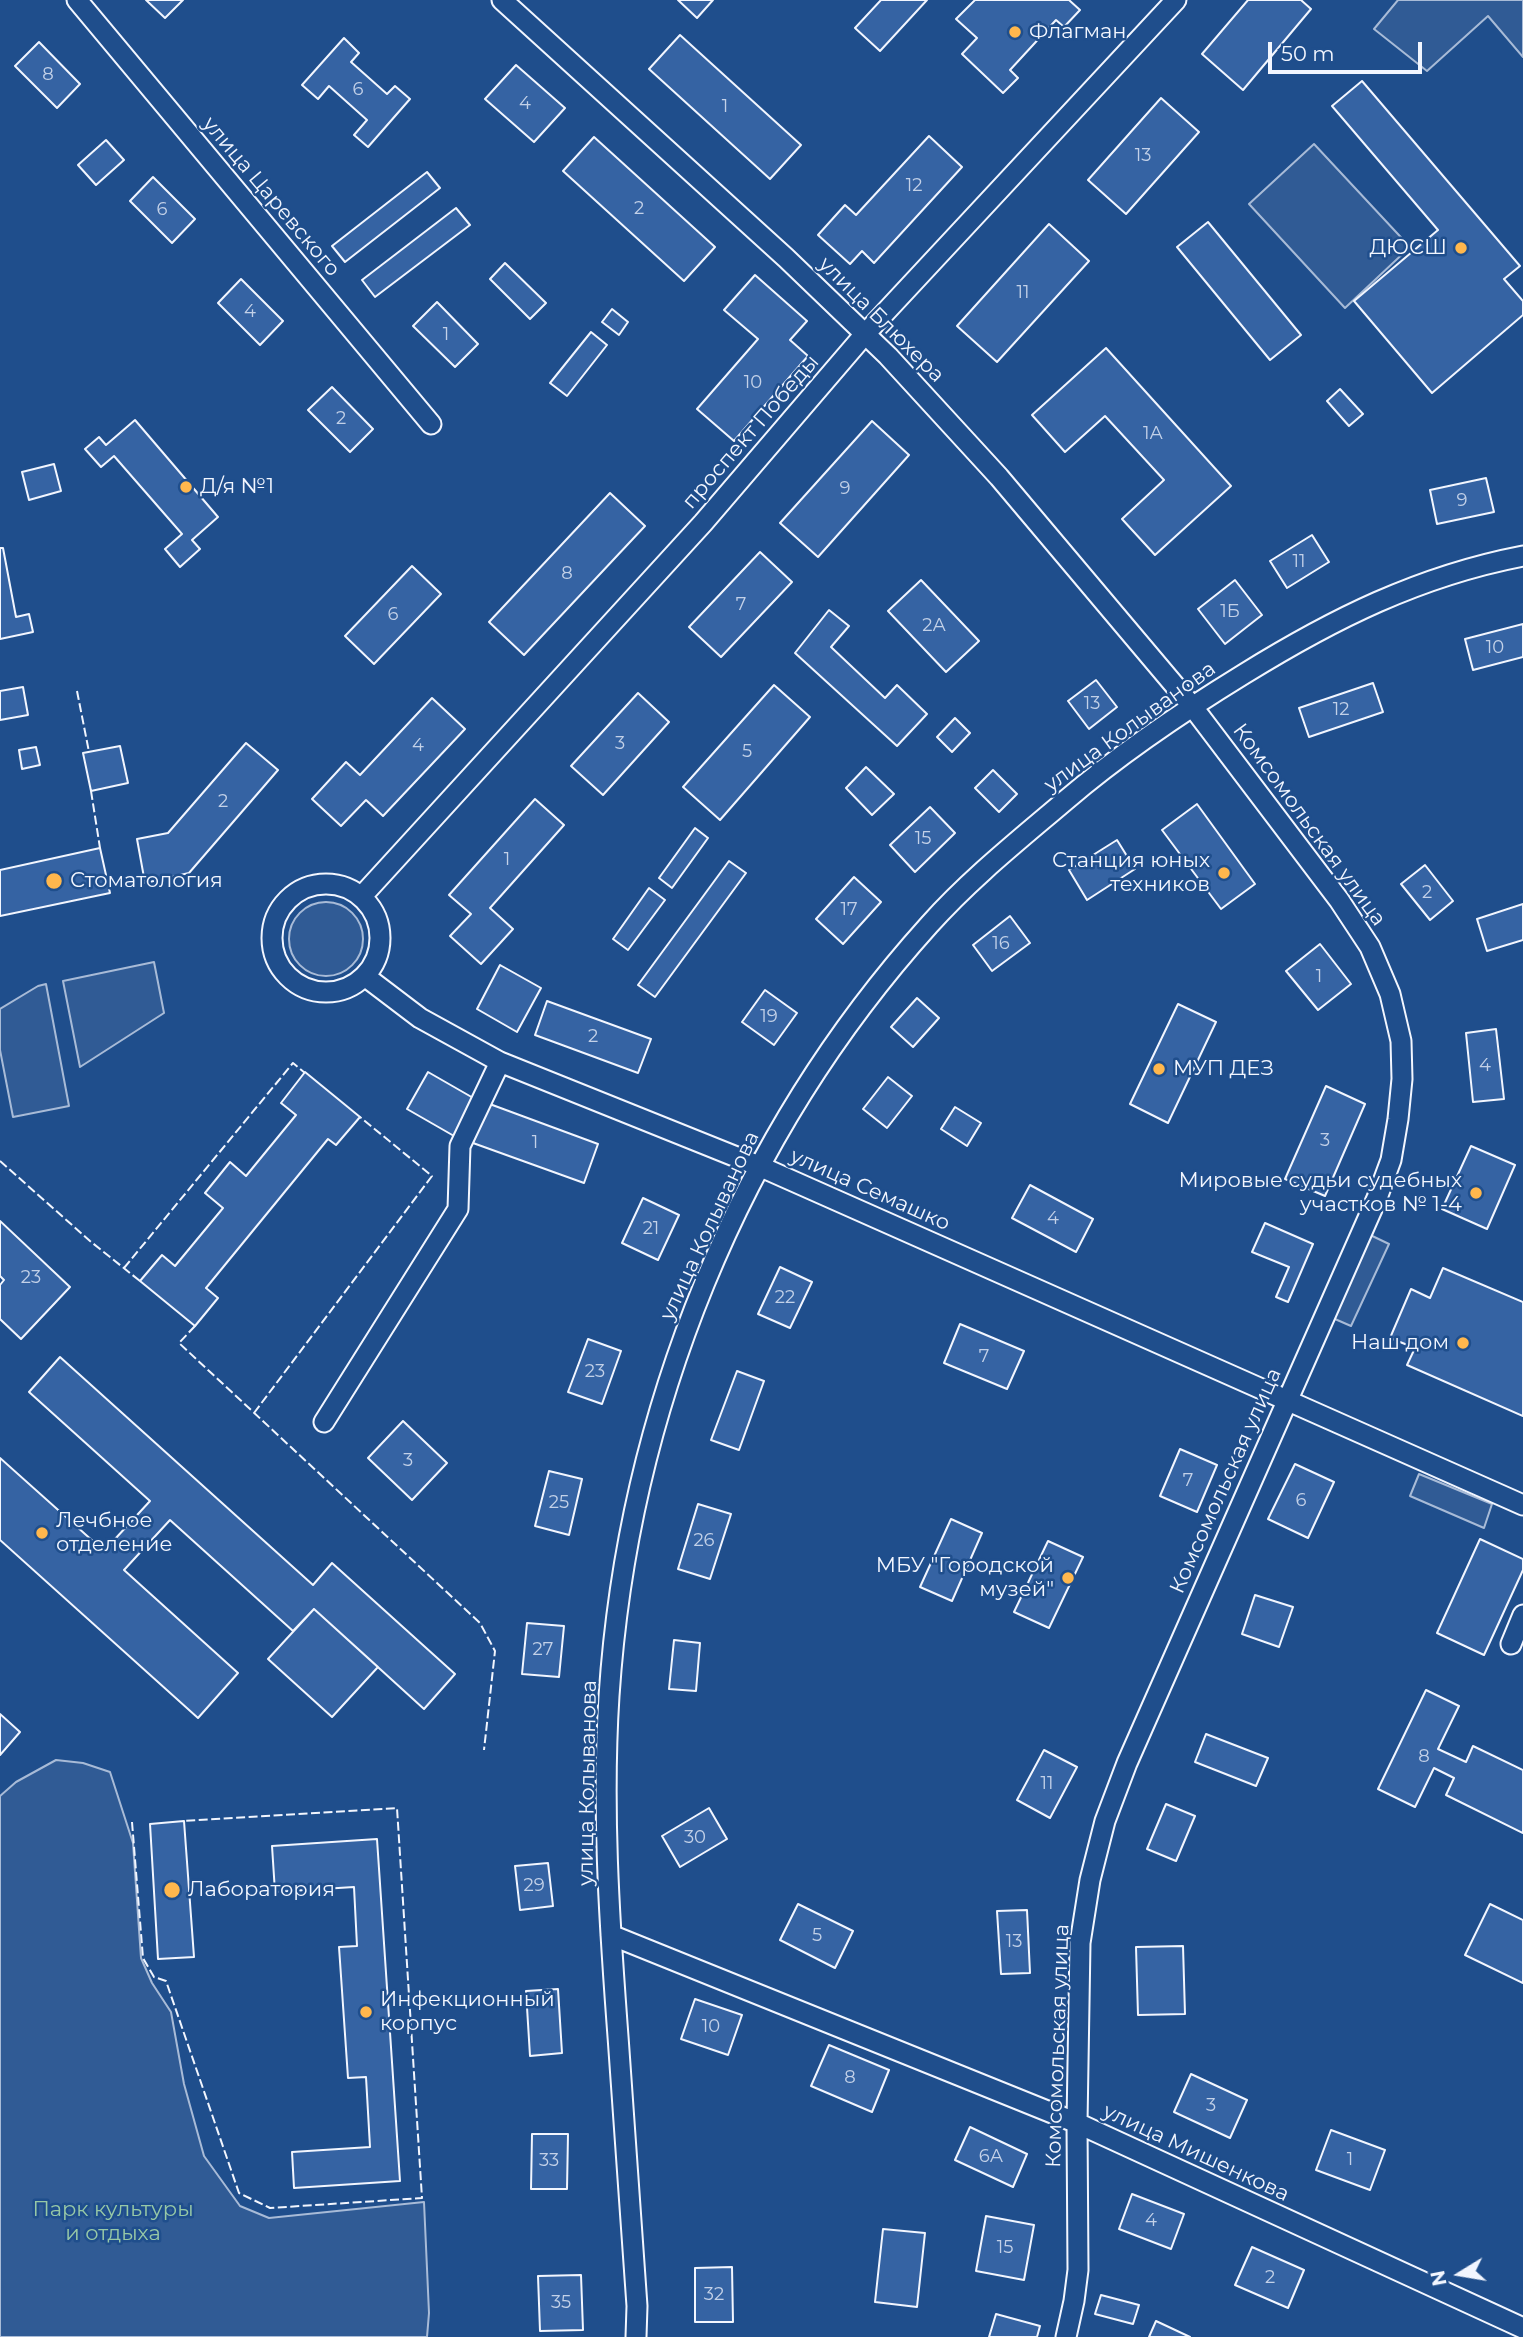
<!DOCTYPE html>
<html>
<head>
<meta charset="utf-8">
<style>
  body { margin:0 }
  #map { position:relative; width:1523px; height:2337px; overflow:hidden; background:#1f4e8c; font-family:Montserrat,sans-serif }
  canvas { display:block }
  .north { position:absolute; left:1425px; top:2239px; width:70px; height:70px; -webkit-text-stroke:5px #1f4e8c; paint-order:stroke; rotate:259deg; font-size:19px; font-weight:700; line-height:28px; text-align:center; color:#f2f6ff }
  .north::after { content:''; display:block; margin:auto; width:24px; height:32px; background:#f2f6ff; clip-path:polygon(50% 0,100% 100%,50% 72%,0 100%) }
  .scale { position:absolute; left:1268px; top:42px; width:154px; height:32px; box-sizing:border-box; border:4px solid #f2f6ff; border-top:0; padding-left:9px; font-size:21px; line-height:24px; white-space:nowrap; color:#f2f6ff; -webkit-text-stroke:5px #1f4e8c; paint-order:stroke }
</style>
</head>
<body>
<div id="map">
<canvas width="1523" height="2337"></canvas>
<div class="north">N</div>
<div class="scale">50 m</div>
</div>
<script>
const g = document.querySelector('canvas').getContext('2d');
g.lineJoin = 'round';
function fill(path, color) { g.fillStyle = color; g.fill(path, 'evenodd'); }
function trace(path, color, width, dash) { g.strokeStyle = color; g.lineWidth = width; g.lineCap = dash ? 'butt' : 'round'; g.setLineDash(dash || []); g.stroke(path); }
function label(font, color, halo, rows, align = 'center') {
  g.font = font + ' Montserrat,sans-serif'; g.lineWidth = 5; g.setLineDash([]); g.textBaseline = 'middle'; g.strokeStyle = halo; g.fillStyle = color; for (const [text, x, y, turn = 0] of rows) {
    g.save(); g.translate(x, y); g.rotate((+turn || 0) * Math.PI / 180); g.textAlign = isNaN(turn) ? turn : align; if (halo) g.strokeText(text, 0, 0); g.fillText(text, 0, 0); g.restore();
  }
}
const built = new Path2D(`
  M1398 0H1523V57L1488 16 1427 71 1374 29Z
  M1314 144 1410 247 1345 308 1249 204Z
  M289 939a37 37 0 1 1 74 0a37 37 0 1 1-74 0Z
  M154 962 164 1013 80 1067 63 981Z
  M46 984 69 1106 13 1117 0 1050V1009L38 986Z
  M1366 1233 1389 1244 1351 1326 1328 1316Z
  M1419 1474 1492 1504 1484 1528 1410 1496Z
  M56 1760 83 1763 110 1772 133 1843 141 1958 152 1983 171 2012 184 2084 204 2156 240 2206 269 2218 424 2202 429 2313 427 2337H0V1796L16 1782Z`);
fill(built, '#305b95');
trace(built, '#a8bbd7', 2);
const building = new Path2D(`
  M146 0H183L165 18Z
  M678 0H713L697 18Z
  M881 0H927L880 51 855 28Z
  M975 0H1069L1080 10 1064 27 1056 20 1010 70 1018 78 1003 93 962 54 977 38 956 19Z
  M1248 0H1301L1311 9 1243 90 1202 54Z
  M680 35 801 145 770 179 649 69Z
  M344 38 359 53 351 62 387 94 395 86 410 99 368 147 354 135 367 120 329 86 318 99 302 85Z
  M39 42 80 84 57 108 15 66Z
  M516 65 565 108 534 142 485 99Z
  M1362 81 1520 266 1504 279 1523 301V315L1432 393 1354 301 1438 230 1332 106Z
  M1161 98 1199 132 1126 214 1088 180Z
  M929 136 962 167 874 263 862 251 850 264 818 235 845 205 856 215Z
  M594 137 715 247 684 281 563 171Z
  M106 140 124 160 96 185 78 165Z
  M427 172 440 188 345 262 332 246Z
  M153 177 195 219 172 243 130 201Z
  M456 208 470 225 375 297 362 280Z
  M1208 222 1301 335 1270 360 1177 247Z
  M1049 224 1089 261 997 362 957 326Z
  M505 263 546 303 530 319 490 279Z
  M755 275 807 321 790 340 808 356 734 441 697 409 758 339 724 310Z
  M241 279 283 321 260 345 218 303Z
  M437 302 478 344 455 367 413 326Z
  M612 309 628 322 619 335 602 322Z
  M591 332 607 345 567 396 550 383Z
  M1106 348 1231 486 1155 555 1122 519 1164 480 1105 416 1065 452 1032 415Z
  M332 387 373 429 350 452 308 410Z
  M1340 389 1363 414 1349 426 1327 401Z
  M135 420 218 517 192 540 200 549 180 567 165 549 182 534 114 456 101 467 85 449 99 437 106 445Z
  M872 421 909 455 818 557 780 523Z
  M54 464 61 491 29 500 22 472Z
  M1486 478 1494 512 1437 524 1430 490Z
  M610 493 645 526 524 655 489 622Z
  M1312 535 1329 562 1287 588 1270 561Z
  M0 548H3L16 617 29 614 33 632 0 639Z
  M760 552 792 582 721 657 689 627Z
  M412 566 441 594 374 664 345 636Z
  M921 580 979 641 946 672 888 611Z
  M1235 580 1262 615 1225 644 1198 609Z
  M829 610 849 626 831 647 885 698 897 685 927 714 897 746 795 653Z
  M1523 624V657L1473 670 1465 639Z
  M1096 680 1117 707 1089 729 1068 701Z
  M1373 683 1383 712 1309 737 1299 708Z
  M774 685 810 717 720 820 683 787Z
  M23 687 28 715 0 720V691Z
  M638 693 669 722 603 795 571 766Z
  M432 698 465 729 383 816 366 800 341 826 312 799 346 762 360 775Z
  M955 718 970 733 952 752 937 737Z
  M246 743 278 770 189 873 145 883 137 839 168 833Z
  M120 746 128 783 91 791 83 753Z
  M36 747 40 765 22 769 19 750Z
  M866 767 894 794 872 815 846 788Z
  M993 770 1017 794 999 812 975 788Z
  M535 799 564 825 490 908 513 929 481 964 450 936 471 914 449 895Z
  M1197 804 1255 884 1221 909 1162 830Z
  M930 807 955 833 915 872 890 845Z
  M695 828 708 838 672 888 659 878Z
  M1117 840 1135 869 1087 900 1069 870Z
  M100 848 110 893 0 916V870Z
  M729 861 746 873 655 997 638 985Z
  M1425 865 1453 901 1430 920 1401 884Z
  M854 877 881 902 843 944 816 919Z
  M649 888 665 900 628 950 613 939Z
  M1523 904V940L1487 951 1477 919Z
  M1010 916 1030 943 992 971 973 945Z
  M1320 944 1351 984 1318 1010 1286 971Z
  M500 965 541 988 517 1032 477 1009Z
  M765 990 797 1013 774 1045 742 1022Z
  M917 998 939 1018 913 1047 891 1027Z
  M547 1001 651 1039 638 1073 535 1035Z
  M1178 1004 1216 1022 1168 1123 1130 1104Z
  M1496 1029 1504 1099 1473 1102 1466 1033Z
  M305 1072 360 1117 336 1145 328 1139 206 1288 218 1298 195 1326 140 1281 162 1255 175 1266 223 1208 205 1193 230 1162 246 1176 296 1115 281 1103Z
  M428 1072 475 1099 454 1136 407 1109Z
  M888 1077 912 1096 887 1128 863 1109Z
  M1326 1086 1365 1104 1325 1196 1285 1179Z
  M487 1103 598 1144 584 1183 473 1143Z
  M955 1107 981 1123 967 1146 941 1129Z
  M1471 1146 1515 1165 1487 1229 1442 1209Z
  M1030 1185 1093 1219 1076 1252 1012 1218Z
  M643 1198 679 1215 658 1260 622 1243Z
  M0 1221 70 1287 21 1339 0 1319V1285L4 1280 0 1276Z
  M1265 1223 1313 1244 1288 1302 1276 1297 1289 1267 1252 1252Z
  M780 1267 812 1282 790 1328 758 1314Z
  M1443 1268 1523 1302V1416L1407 1365 1415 1348 1390 1338 1411 1289 1430 1298Z
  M960 1324 1024 1351 1007 1389 944 1363Z
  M588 1339 621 1351 602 1404 568 1392Z
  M60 1357 313 1585 332 1563 455 1674 424 1709 314 1609 293 1631 170 1520 124 1570 238 1673 198 1718 0 1540V1458L104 1551 150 1501 29 1392Z
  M737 1371 764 1381 739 1450 711 1440Z
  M403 1421 447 1463 412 1500 368 1458Z
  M1180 1449 1217 1465 1197 1512 1160 1496Z
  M1295 1464 1334 1482 1308 1538 1268 1519Z
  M549 1471 582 1479 569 1535 535 1526Z
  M698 1504 731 1514 710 1579 678 1569Z
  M951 1519 982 1533 952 1601 920 1587Z
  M1480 1539 1523 1559V1570L1484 1655 1437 1633Z
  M1048 1541 1083 1557 1049 1628 1014 1612Z
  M1255 1595 1293 1607 1279 1647 1242 1634Z
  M314 1609 378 1667 332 1717 268 1659Z
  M527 1623 564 1626 559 1677 522 1674Z
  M674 1640 700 1643 696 1691 669 1689Z
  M1426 1690 1459 1706 1438 1749 1466 1762 1473 1746 1523 1770V1833L1446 1795 1454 1778 1434 1768 1415 1807 1378 1789Z
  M0 1714 20 1732 0 1755Z
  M1206 1734 1268 1758 1256 1786 1195 1762Z
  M1044 1750 1077 1767 1050 1818 1017 1800Z
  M1166 1804 1195 1816 1176 1861 1147 1849Z
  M709 1808 727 1839 680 1867 662 1836Z
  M184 1821 194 1957 158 1959 150 1824Z
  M377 1839 400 2181 294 2188 292 2152 370 2147 366 2077 348 2078 339 1947 357 1946 354 1887 275 1892 272 1846Z
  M548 1863 553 1906 520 1910 515 1866Z
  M798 1904 853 1931 835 1968 780 1940Z
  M1490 1904 1523 1920V1983L1465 1955Z
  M1027 1910 1030 1973 1001 1974 997 1911Z
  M1183 1946 1185 2014 1138 2015 1136 1947Z
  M558 1989 562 2053 530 2056 526 1991Z
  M695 1999 742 2015 728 2055 681 2039Z
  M829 2045 889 2070 872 2112 811 2086Z
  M1191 2074 1247 2100 1230 2138 1174 2112Z
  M970 2127 1027 2154 1013 2187 955 2160Z
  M1331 2130 1385 2150 1370 2190 1316 2170Z
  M532 2134H568L567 2189H531Z
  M1132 2194 1184 2214 1171 2249 1119 2229Z
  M986 2216 1034 2225 1024 2280 976 2271Z
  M883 2229 925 2233 917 2307 875 2302Z
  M1252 2247 1304 2270 1288 2308 1235 2285Z
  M732 2267 733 2322H695V2268Z
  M581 2275 583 2330 540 2331 538 2276Z
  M1101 2295 1139 2305 1133 2324 1095 2314Z
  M996 2314 1040 2326 1037 2337H989Z
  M1156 2321 1190 2337H1149Z`);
fill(building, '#3563a3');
trace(building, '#f2f6ff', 2);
const minor = new Path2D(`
  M77 0 431 424
  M502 0 786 258 888 356 999 477 1192 706 1339 900 1370 947 1390 994 1401 1041 1402 1079 1398 1119 1391 1160 1377 1198 1127 1763 1105 1821 1090 1880 1080 1943 1077 2123 1078 2270 1074 2301 1066 2337
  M272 938a54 54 0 1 1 108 0a54 54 0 1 1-108 0Z
  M362 896 703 523 865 334 1176 0
  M366 977 420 1018 500 1062 759 1166 1523 1505
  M324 1422 458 1209 460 1146 500 1062
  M1511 1644 1523 1615
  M611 1935 1077 2123 1523 2328
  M636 2337 637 2306C630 2211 624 2117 617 2023 609 1915 602 1805 609 1696 628 1412 738 1137 929 925 970 879 1019 840 1066 800 1121 753 1182 712 1244 674 1333 619 1419 576 1523 556`);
trace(minor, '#f2f6ff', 23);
trace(minor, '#1f4e8c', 19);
trace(new Path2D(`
  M77 691 89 752
  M91 791 100 848
  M0 1161 90 1241 140 1281
  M124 1268 293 1063 305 1073
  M195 1326 179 1343 480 1623 495 1651 484 1750
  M254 1413 432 1176 360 1117
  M132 1822 143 1958 154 1977 166 1981 239 2193 270 2208 422 2198 397 1808 184 1821`), '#f2f6ff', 2, [9, 3.5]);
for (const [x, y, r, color] of [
  [1015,32,7,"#ffb74d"],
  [1461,248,7,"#ffb74d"],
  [186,487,7,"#ffb74d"],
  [1224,873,7,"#ffb74d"],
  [54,881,9,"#ffb74d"],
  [1159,1069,7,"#ffb74d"],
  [1476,1193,7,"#ffb74d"],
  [1463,1343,7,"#ffb74d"],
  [42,1533,7,"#ffb74d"],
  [1068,1578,7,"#ffb74d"],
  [172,1890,9,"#ffb74d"],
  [366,2012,7,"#ffb74d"]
]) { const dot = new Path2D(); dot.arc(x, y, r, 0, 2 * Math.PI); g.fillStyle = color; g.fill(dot); trace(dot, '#1f4e8c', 2.5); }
label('18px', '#c3d1e8', null, [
  ["8",48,75],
  ["6",358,90],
  ["4",525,104],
  ["1",725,107],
  ["13",1143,156],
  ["12",914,186],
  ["2",639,209],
  ["6",162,210],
  ["11",1023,293],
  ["4",250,312],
  ["1",446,335],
  ["10",753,383],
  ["2",341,419],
  ["1А",1153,434],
  ["9",845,489],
  ["9",1462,501],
  ["11",1299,562],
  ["8",567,574],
  ["7",741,605],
  ["1Б",1230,612],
  ["6",393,615],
  ["2А",934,626],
  ["10",1495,648],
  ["13",1092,704],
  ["12",1341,710],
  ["3",620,744],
  ["4",418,746],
  ["5",747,752],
  ["2",223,802],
  ["15",923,839],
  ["1",507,860],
  ["2",1427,893],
  ["17",849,910],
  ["16",1001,944],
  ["1",1319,977],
  ["19",769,1017],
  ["2",593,1037],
  ["4",1485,1066],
  ["3",1325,1141],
  ["1",535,1143],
  ["4",1053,1219],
  ["21",651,1229],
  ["23",31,1278],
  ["22",785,1298],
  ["7",984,1357],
  ["23",595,1372],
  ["3",408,1461],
  ["7",1188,1481],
  ["6",1301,1501],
  ["25",559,1503],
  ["26",704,1541],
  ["27",543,1650],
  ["8",1424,1757],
  ["11",1047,1784],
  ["30",695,1838],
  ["29",534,1886],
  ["5",817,1936],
  ["13",1014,1942],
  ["10",711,2027],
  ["8",850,2078],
  ["3",1211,2106],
  ["6А",991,2157],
  ["1",1350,2160],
  ["33",549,2161],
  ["4",1151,2221],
  ["15",1005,2248],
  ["2",1270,2278],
  ["32",714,2295],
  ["35",561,2303]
]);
label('21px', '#f2f6ff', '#1f4e8c', [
  ["Флагман",1029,32],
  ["ДЮСШ",1447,248,"right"],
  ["Д/я №1",200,487],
  ["Станция юных",1210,861,"right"],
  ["техников",1210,885,"right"],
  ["Стоматология",70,881],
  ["МУП ДЕЗ",1173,1069],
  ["Мировые судьи судебных",1462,1181,"right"],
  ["участков № 1-4",1462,1205,"right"],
  ["Наш дом",1449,1343,"right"],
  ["Лечбное",56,1521],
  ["отделение",56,1545],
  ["МБУ \"Городской",1054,1566,"right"],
  ["музей\"",1054,1590,"right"],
  ["Лаборатория",188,1890],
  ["Инфекционный",380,2000],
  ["корпус",380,2024]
], 'left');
label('21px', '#f2f6ff', '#1f4e8c', [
  ["улица Царевского",271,197,50],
  ["улица Блюхера",881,320,45],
  ["проспект Победы",751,432,-49],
  ["улица Колыванова",1130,727,-36],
  ["Комсомольская улица",1309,825,54],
  ["улица Семашко",870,1190,24],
  ["улица Колыванова",710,1226,-65],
  ["Комсомольская улица",1226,1481,-66],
  ["улица Колыванова",588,1783,-89],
  ["Комсомольская улица",1058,2046,-88],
  ["улица Мишенкова",1196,2153,25]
]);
label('21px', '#97c8a6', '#1f4e8c', [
  ["Парк культуры",113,2210],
  ["и отдыха",113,2234]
]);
</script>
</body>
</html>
